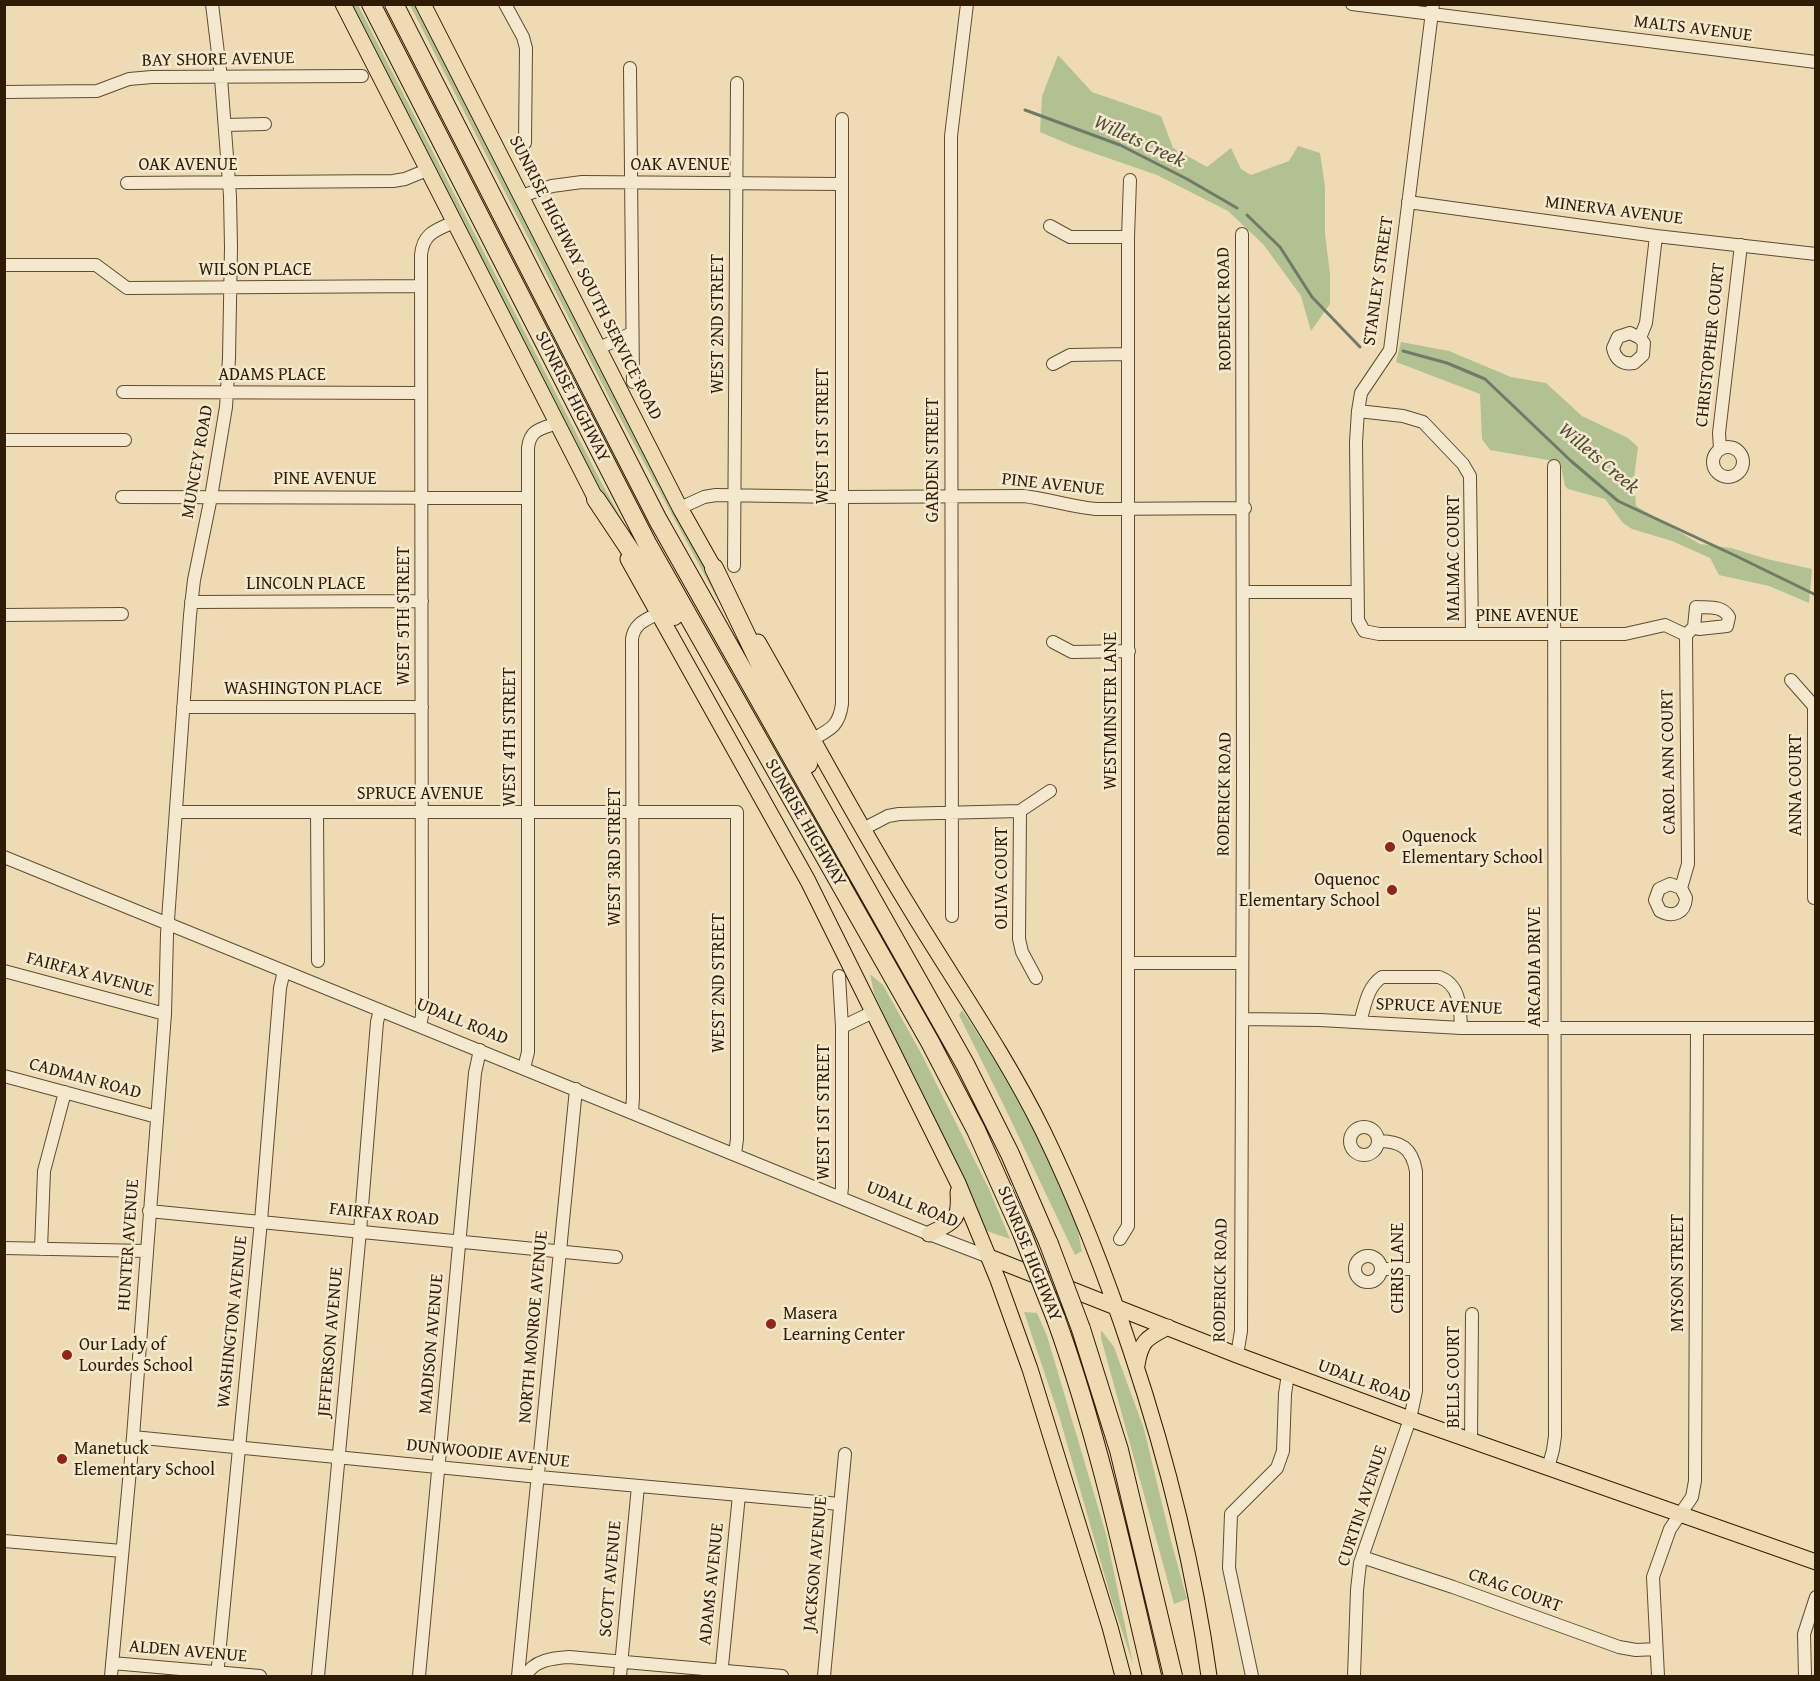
<!DOCTYPE html>
<html>
<head>
<meta charset="utf-8">
<style>
  body { margin:0 }
  #map { position:relative; width:1820px; height:1681px; overflow:hidden; background:#eedbb4; font-family:"Gentium Book Plus",serif }
  canvas { display:block }
  .frame { position:absolute; inset:0; border:6px solid #301c04; pointer-events:none }
</style>
</head>
<body>
<div id="map">
<canvas width="1820" height="1681"></canvas>
<div class="frame"></div>
</div>
<script>
const g = document.querySelector('canvas').getContext('2d');
g.lineJoin = 'round';
function fill(path, color) { g.fillStyle = color; g.fill(path, 'evenodd'); }
function trace(path, color, width, dash) { g.strokeStyle = color; g.lineWidth = width; g.lineCap = dash ? 'butt' : 'round'; g.setLineDash(dash || []); g.stroke(path); }
function label(font, color, halo, rows, align = 'center') {
  g.font = font + ' "Gentium Book Plus",serif'; g.lineWidth = 5; g.setLineDash([]); g.textBaseline = 'middle'; g.strokeStyle = halo; g.fillStyle = color; for (const [text, x, y, turn = 0] of rows) {
    g.save(); g.translate(x, y); g.rotate((+turn || 0) * Math.PI / 180); g.textAlign = isNaN(turn) ? turn : align; if (halo) g.strokeText(text, 0, 0); g.fillText(text, 0, 0); g.restore();
  }
}
fill(new Path2D(`
  M352 5H358L600 480 633 540 596 486 388 79Z
  M410 5H417L728 603 740 641 611 401Z
  M1058 55 1092 92 1161 116 1173 148 1207 167 1231 148 1241 169 1251 175 1289 161 1298 146 1320 153 1325 187V234L1330 274V304L1311 331 1301 296 1263 244 1228 211 1157 175 1073 146 1040 132 1042 96Z
  M1401 342 1449 351 1511 377 1546 383 1582 416 1628 438 1638 447 1634 478 1636 506 1700 544 1731 548 1767 559 1812 569 1809 603 1769 586 1719 575 1710 558 1672 541 1632 529 1623 523 1605 499 1568 489 1565 486 1560 462 1490 450 1482 439 1480 394 1396 362Z
  M870 974 883 985 921 1053 988 1187 1010 1239 984 1230 874 993Z
  M962 1010 1025 1106 1077 1227 1082 1251 1075 1255 1006 1110 959 1015Z
  M1024 1312 1037 1313 1047 1336 1106 1534 1133 1664 1111 1598 1060 1419Z
  M1101 1330 1114 1347 1144 1429 1171 1541 1187 1599 1174 1604 1101 1338Z`), '#b2c192');
trace(new Path2D(`
  M1025 110 1120 145 1187 179 1237 208
  M1247 215 1280 247 1312 297 1360 347
  M1403 351 1447 363 1485 379 1571 461 1618 501 1736 556 1816 595`), '#707b67', 3);
const minor = new Path2D(`
  M505 4 523 37 526 48 525 143
  M1352 4 1816 62
  M1433 4 1390 350 1361 393 1358 411 1356 442 1358 620 1364 631 1379 634H1625L1665 625 1686 635 1694 627 1699 629 1727 626 1729 617C1722 605 1709 608 1696 607L1694 627
  M630 68 633 382
  M4 92 97 91 129 79 152 77 362 76
  M225 125 265 124
  M127 183 393 181 405 179 427 170
  M521 196 552 186 582 182 841 184
  M1408 202 1656 236 1816 254
  M1050 226 1070 237H1128
  M4 265H96L127 288 421 286
  M1640 338 1630 333 1618 337 1613 348C1615 359 1622 365 1634 363L1643 355 1644 343 1640 338 1646 323 1656 236
  M599 348 632 333
  M1053 364 1070 355 1128 354
  M123 392 421 393
  M1358 411 1403 416 1423 422 1463 464 1470 476 1472 634
  M4 440H125
  M1713 462a15 15 0 1 1 30 0a15 15 0 1 1-30 0Z
  M1720 449 1719 433 1741 245
  M122 497 528 498
  M680 508 704 497 716 495 841 497 1024 496C1048 499 1072 507 1096 509L1245 508
  M734 566 737 83
  M1245 592H1357
  M191 602 422 601
  M4 615 122 614
  M1053 642 1072 652 1129 651
  M1791 680 1814 706V898
  M183 707H422
  M813 739C831 729 839 726 842 704V119
  M1020 811 1019 939 1022 952 1036 978
  M1020 811 1050 791
  M176 812H737V1139L735 1154
  M317 812 318 961
  M863 829 888 816 899 814 1020 811
  M4 857 929 1234 989 1257
  M1681 888 1670 884 1659 889 1655 900 1660 911C1673 918 1685 913 1686 898L1681 888 1688 864 1686 635
  M952 916 951 136 967 4
  M1129 963H1241
  M4 971 165 1014
  M839 976 842 1027V1187L841 1197
  M1242 1019 1320 1020 1461 1028H1816
  M1360 1022C1365 1006 1367 987 1382 977H1439C1461 985 1460 1008 1461 1028
  M420 1026 422 1016 421 255C423 233 436 230 454 222
  M842 1027 873 1012
  M524 1068 528 1052V448C530 429 541 429 557 423
  M4 1076 157 1117
  M632 1112 633 1097 632 639C634 624 645 620 657 614
  M1350 1141a14 14 0 1 1 28 0a14 14 0 1 1-28 0Z
  M149 1211 616 1257
  M1120 1239 1128 1226V237L1130 180
  M4 1248 147 1251
  M41 1249 44 1171 65 1092
  M1355 1269a13 13 0 1 1 26 0a13 13 0 1 1-26 0Z
  M1381 1269H1416
  M1237 1355 1241 1331C1242 965 1245 600 1242 234
  M133 1437 539 1477 840 1504
  M1471 1441 1472 1314
  M1548 1468 1553 1450 1555 1436 1554 466
  M4 1541 122 1551
  M1362 1557 1453 1587 1619 1647 1636 1650 1656 1649
  M112 1663 260 1676
  M111 1676 133 1437 165 1014 167 934 190 615 194 580 211 497 226 407 229 358 231 247 230 196 221 78 212 4
  M217 1676 261 1221 280 988 284 971
  M318 1676 360 1231 377 1022 380 1010
  M419 1676 475 1073 480 1050
  M518 1676 576 1089
  M526 1676C533 1660 554 1658 569 1657L782 1676
  M620 1676 638 1486
  M721 1676 739 1495
  M824 1676 845 1454
  M1252 1676 1229 1568 1231 1514 1277 1468 1283 1451 1285 1394 1288 1374
  M1354 1676 1357 1590 1360 1563 1410 1419 1416 1391V1171C1412 1148 1401 1141 1378 1141
  M1658 1676 1653 1577 1670 1529 1692 1497 1695 1481 1697 1028
  M1805 1676 1804 1634 1816 1597`);
const major = new Path2D(`
  M343 4 601 509
  M423 4 680 508 719 577
  M628 559 808 881 958 1183 998 1280 1030 1369 1110 1627 1123 1676
  M758 642C808 729 855 819 908 905 953 980 1004 1052 1043 1131 1078 1203 1107 1278 1132 1354 1167 1459 1194 1567 1209 1676
  M929 1234C954 1221 960 1222 958 1192
  M989 1257 1237 1355 1410 1419 1816 1562
  M1137 1365C1141 1340 1147 1338 1168 1327`);
const highway = new Path2D(`
  M371 4 648 545 930 1042 976 1130 1022 1233
  M394 4 658 520 965 1064 1010 1154 1049 1244
  M596 499 674 616
  M714 568 808 764
  M1056 1319C1098 1436 1124 1556 1152 1676
  M1081 1329 1119 1450 1173 1676`);
trace(minor, '#604c30', 14);
trace(major, '#301c04', 17);
trace(highway, '#301c04', 20);
trace(minor, '#f4e8ce', 12);
trace(major, '#eedbb4', 15);
trace(highway, '#eedbb4', 18);
const highwayBridge = new Path2D(`
  M1022 1233 1056 1319
  M1049 1244 1081 1329`);
trace(highwayBridge, '#301c04', 20, []);
trace(highwayBridge, '#eedbb4', 18);
for (const [x, y, r, color] of [
  [1390,847,6,"#8f2418"],
  [1392,890,6,"#8f2418"],
  [771,1324,6,"#8f2418"],
  [67,1355,6,"#8f2418"],
  [62,1459,6,"#8f2418"]
]) { const dot = new Path2D(); dot.arc(x, y, r, 0, 2 * Math.PI); g.fillStyle = color; g.fill(dot); trace(dot, '#f4e8ce', 2); }
label('18px', '#301c04', '#f4e8ce', [
  ["MALTS AVENUE",1693,29,7],
  ["BAY SHORE AVENUE",218,60,-1],
  ["OAK AVENUE",188,165],
  ["OAK AVENUE",680,165],
  ["MINERVA AVENUE",1614,211,7],
  ["WILSON PLACE",255,270],
  ["SUNRISE HIGHWAY SOUTH SERVICE ROAD",585,278,63],
  ["STANLEY STREET",1379,281,-82],
  ["RODERICK ROAD",1225,309,-91],
  ["WEST 2ND STREET",718,324,-90],
  ["CHRISTOPHER COURT",1711,345,-84],
  ["ADAMS PLACE",272,375],
  ["SUNRISE HIGHWAY",572,397,63],
  ["WEST 1ST STREET",823,436,-90],
  ["GARDEN STREET",933,460,-90],
  ["MUNCEY ROAD",198,462,-80],
  ["PINE AVENUE",325,479],
  ["PINE AVENUE",1053,485,6],
  ["MALMAC COURT",1454,558,-90],
  ["LINCOLN PLACE",306,584],
  ["WEST 5TH STREET",404,616,-90],
  ["PINE AVENUE",1527,616],
  ["WASHINGTON PLACE",303,689],
  ["WESTMINSTER LANE",1111,711,-90],
  ["WEST 4TH STREET",510,737,-90],
  ["CAROL ANN COURT",1669,762,-91],
  ["ANNA COURT",1796,785,-90],
  ["SPRUCE AVENUE",420,794],
  ["RODERICK ROAD",1225,794,-89],
  ["SUNRISE HIGHWAY",805,823,60],
  ["WEST 3RD STREET",615,857,-90],
  ["OLIVA COURT",1002,878,-90],
  ["ARCADIA DRIVE",1535,967,-90],
  ["FAIRFAX AVENUE",90,975,15],
  ["WEST 2ND STREET",719,983,-90],
  ["SPRUCE AVENUE",1439,1007,2],
  ["UDALL ROAD",462,1022,22],
  ["CADMAN ROAD",85,1079,15],
  ["WEST 1ST STREET",824,1112,-90],
  ["UDALL ROAD",912,1205,22],
  ["FAIRFAX ROAD",384,1215,6],
  ["HUNTER AVENUE",129,1245,-86],
  ["SUNRISE HIGHWAY",1029,1254,68],
  ["CHRIS LANE",1398,1268,-90],
  ["MYSON STREET",1678,1273,-90],
  ["RODERICK ROAD",1221,1280,-89],
  ["WASHINGTON AVENUE",233,1322,-84],
  ["NORTH MONROE AVENUE",534,1327,-85],
  ["JEFFERSON AVENUE",331,1342,-85],
  ["MADISON AVENUE",432,1344,-85],
  ["BELLS COURT",1454,1377,-90],
  ["UDALL ROAD",1364,1382,20],
  ["DUNWOODIE AVENUE",488,1454,6],
  ["CURTIN AVENUE",1363,1506,-72],
  ["JACKSON AVENUE",816,1564,-85],
  ["SCOTT AVENUE",611,1579,-85],
  ["ADAMS AVENUE",712,1584,-84],
  ["CRAG COURT",1515,1591,20],
  ["ALDEN AVENUE",188,1652,5]
]);
label('18px', '#301c04', '#f4e8ce', [
  ["Oquenock",1402,837],
  ["Elementary School",1402,858],
  ["Oquenoc",1380,880,"right"],
  ["Elementary School",1380,901,"right"],
  ["Masera",783,1314],
  ["Learning Center",783,1335],
  ["Our Lady of",79,1345],
  ["Lourdes School",79,1366],
  ["Manetuck",74,1449],
  ["Elementary School",74,1470]
], 'left');
label('italic 20px', '#504c36', '#f4e8ce', [
  ["Willets Creek",1139,142,25],
  ["Willets Creek",1598,459,40]
]);
</script>
</body>
</html>
